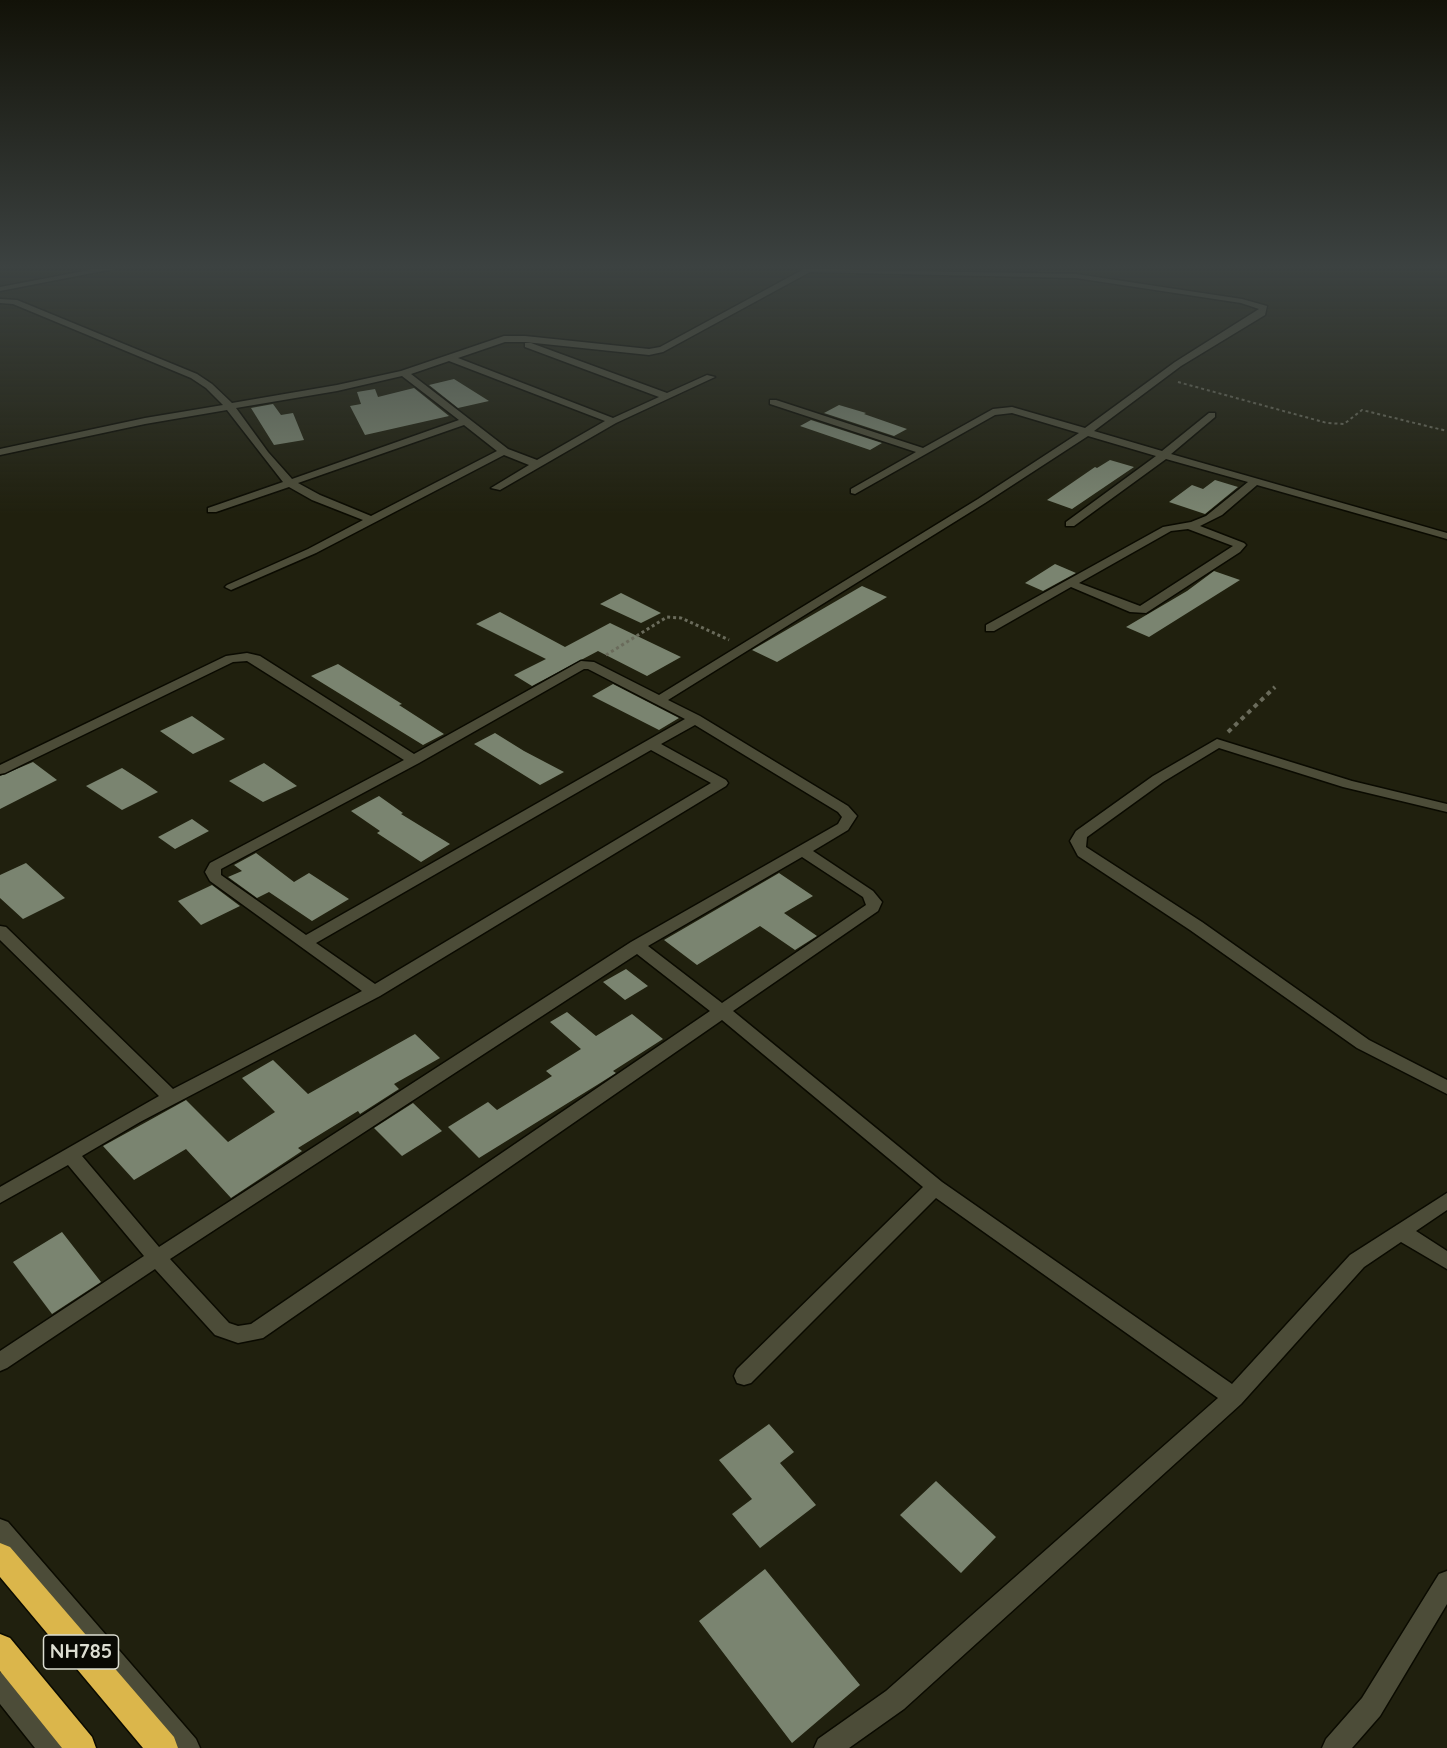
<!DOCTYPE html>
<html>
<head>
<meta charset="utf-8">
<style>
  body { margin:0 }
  canvas { display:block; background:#20200e }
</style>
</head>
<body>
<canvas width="1447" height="1748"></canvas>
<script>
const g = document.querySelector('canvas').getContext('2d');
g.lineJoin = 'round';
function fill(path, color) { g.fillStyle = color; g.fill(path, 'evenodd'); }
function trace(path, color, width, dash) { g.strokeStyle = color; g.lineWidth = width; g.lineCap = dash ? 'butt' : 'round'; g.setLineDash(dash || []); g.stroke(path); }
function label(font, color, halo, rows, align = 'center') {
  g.font = font + ' Quicksand,sans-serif'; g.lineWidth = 6; g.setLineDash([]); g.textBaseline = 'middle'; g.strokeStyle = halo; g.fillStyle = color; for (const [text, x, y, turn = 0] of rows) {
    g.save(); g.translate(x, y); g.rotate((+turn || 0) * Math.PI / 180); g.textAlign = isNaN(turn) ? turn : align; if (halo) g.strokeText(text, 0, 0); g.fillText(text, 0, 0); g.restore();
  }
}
fill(new Path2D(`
  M454 379 489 401 458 408 429 385Z
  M414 388 449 416 365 435 350 406 361 404 357 392 375 389 378 397Z
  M273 404 281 415 293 413 304 440 274 445 251 408Z
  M839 405 866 413 864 414 907 429 894 436 824 413Z
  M811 420 882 443 870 450 800 426Z
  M1110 460 1134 467 1072 509 1047 500 1095 467 1097 468Z
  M1215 480 1238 487 1205 514 1169 502 1192 485 1203 489Z
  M1055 564 1076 573 1043 591 1025 583Z
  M1214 571 1240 580 1149 637 1126 627 1187 591Z
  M862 586 887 597 777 662 752 650Z
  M621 593 661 613 641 623 600 604Z
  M500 612 565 647 610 623 681 657 647 676 598 651 532 686 514 675 546 659 476 624Z
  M338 664 402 704 399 705 444 734 423 745 311 676Z
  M613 684 679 718 659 730 592 696Z
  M192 716 225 739 193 754 160 731Z
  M495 733 524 751 564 772 540 785 474 744Z
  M33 762 57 780 0 809V776Z
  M264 763 297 786 263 802 229 781Z
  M122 768 145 783 158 792 122 810 86 786Z
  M379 796 403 813 401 814 450 844 421 862 377 833 380 831 351 811Z
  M192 819 209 831 175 849 158 837Z
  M256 853 294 882 309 873 349 899 312 921 269 892 257 898 228 877 242 871 234 865Z
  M26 863 65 898 23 919 0 898V875Z
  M779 873 813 896 784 913 817 936 795 950 760 926 697 965 664 940Z
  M212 885 240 906 201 925 178 901Z
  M626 969 648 986 625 1000 603 982Z
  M567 1012 596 1036 632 1014 663 1039 613 1071 616 1073 597 1085 479 1158 448 1127 488 1102 497 1110 552 1076 546 1071 581 1049 550 1022Z
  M415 1034 440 1058 394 1084 399 1089 360 1114 358 1111 298 1148 302 1151 231 1198 186 1149 134 1180 103 1146 186 1100 228 1142 275 1112 242 1078 273 1060 308 1094Z
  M413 1103 442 1131 402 1156 374 1128Z
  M62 1232 101 1282 52 1314 13 1262Z
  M769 1424 794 1452 780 1463 816 1505 760 1548 732 1514 752 1499 719 1460Z
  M936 1481 996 1537 961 1573 900 1515Z
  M765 1569 860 1685 792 1743 699 1621Z`), '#7a8470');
const street = new Path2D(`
  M95 269H113L0 291V287Z
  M804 269 1076 274 1242 299 1267 306 1265 315 1181 366 1094 431 1162 451 1209 413H1215V417L1171 454 1447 533V539L1257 485 1222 515 1200 526 1244 543 1246 545 1240 552 1146 613 1130 612 1071 587 994 631H986V625L1163 527 1191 522 1206 516 1248 482 1166 459 1074 526H1066V522L1156 456 1088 436 985 503 668 700 700 716 848 806 857 816 848 830 813 851 873 891 882 902 878 911 733 1011 942 1182 1232 1384 1350 1255 1447 1193V1210L1416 1231 1447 1251V1269L1401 1242 1364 1267 1241 1404 904 1709 849 1748H814L818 1739 886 1691 1218 1398 936 1198 751 1383 744 1385 737 1383 734 1376 737 1369 923 1187 722 1020 263 1338 238 1343 215 1335 155 1269 7 1368 0 1371V1351L144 1256 68 1165 0 1203V1187L159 1096 0 940V926L6 927 173 1089 362 991 210 881 205 872 210 863 404 760 247 661 233 662 5 773 0 774V765L226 656 247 653 260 656 414 754 581 661 594 662 659 695 978 499 1079 433 1012 413 995 415 855 494 851 493V489L916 452 770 404V400H776L923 448 993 409 1012 407 1085 428 1175 362 1259 309 1241 303 1076 278 810 272 663 352 649 355 525 342H505L458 358 613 418 659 397 525 347V343H531L667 393 707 375 715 377 616 423 500 490 491 488 529 465 504 455 316 553 231 590 225 587 227 585 308 549 363 520 312 500 289 487 216 512H208V508L283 482 227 410 145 424 0 455V449L145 418 223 405 206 388 191 378 13 304 0 303V299L17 300 197 374 212 384 232 403 337 385 401 371 504 336H525L649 349 660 347ZM449 361 605 421 537 460 508 449 411 374ZM402 376 459 420 292 479 268 452 236 408 337 391ZM464 425 497 451 371 516 320 495 298 483ZM1188 529 1233 546 1140 606 1079 583 1171 531ZM584 669H588L685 719 306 935 221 875V869L419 763ZM695 725 838 812 842 817 838 824 631 942 159 1247 82 1156 140 1122 380 996 726 786 728 783 726 780 661 744ZM651 750 711 783 375 984 316 943ZM802 857 863 897 866 905 722 1003 648 946ZM637 954 710 1011 251 1324 238 1326 229 1323 170 1259Z
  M1217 739 1352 781 1447 804V812L1343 787 1219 748 1163 782 1087 837 1086 847 1202 922 1369 1040 1447 1080V1094L1357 1048 1190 930 1078 856 1070 841 1076 831 1153 776Z
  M1447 1571V1604L1380 1716 1352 1748H1322L1326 1739 1362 1698 1439 1574Z`);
const secondary = new Path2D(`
  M0 1519 8 1522 196 1739 200 1748H170L0 1547Z
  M0 1672 9 1675 60 1739 64 1748H35L0 1704Z`);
const highway = new Path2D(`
  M0 1543 10 1547 174 1737 178 1748H143L0 1577Z
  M0 1634 10 1638 92 1737 96 1748H62L0 1671Z`);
trace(street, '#0a0a00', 3);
trace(secondary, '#0a0a00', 3);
trace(highway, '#0a0a00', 3);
trace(new Path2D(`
  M1178 382 1327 423 1344 424 1362 410 1447 431`), '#6a6b5b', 2, [3, 3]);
trace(new Path2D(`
  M606 655 667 617 681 618 729 640`), '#6a6b5b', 3, [3, 3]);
trace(new Path2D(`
  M1228 732 1275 687`), '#6a6b5b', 4, [4.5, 4.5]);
fill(street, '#4c4c38');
fill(secondary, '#4c4c38');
fill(highway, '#dbb64b');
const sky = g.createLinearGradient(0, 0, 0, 514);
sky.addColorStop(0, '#121208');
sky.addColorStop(0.52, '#3c4241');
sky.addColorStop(1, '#3c424100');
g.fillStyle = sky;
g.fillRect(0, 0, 1447, 514);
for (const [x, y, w] of [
  [81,1652,75]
]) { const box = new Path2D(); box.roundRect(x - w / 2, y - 17, w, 34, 4.5); g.fillStyle = '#090903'; g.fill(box); trace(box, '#dcddd1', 1.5); }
label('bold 20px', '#dcddd1', null, [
  ["NH785",81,1652]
]);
</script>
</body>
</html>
